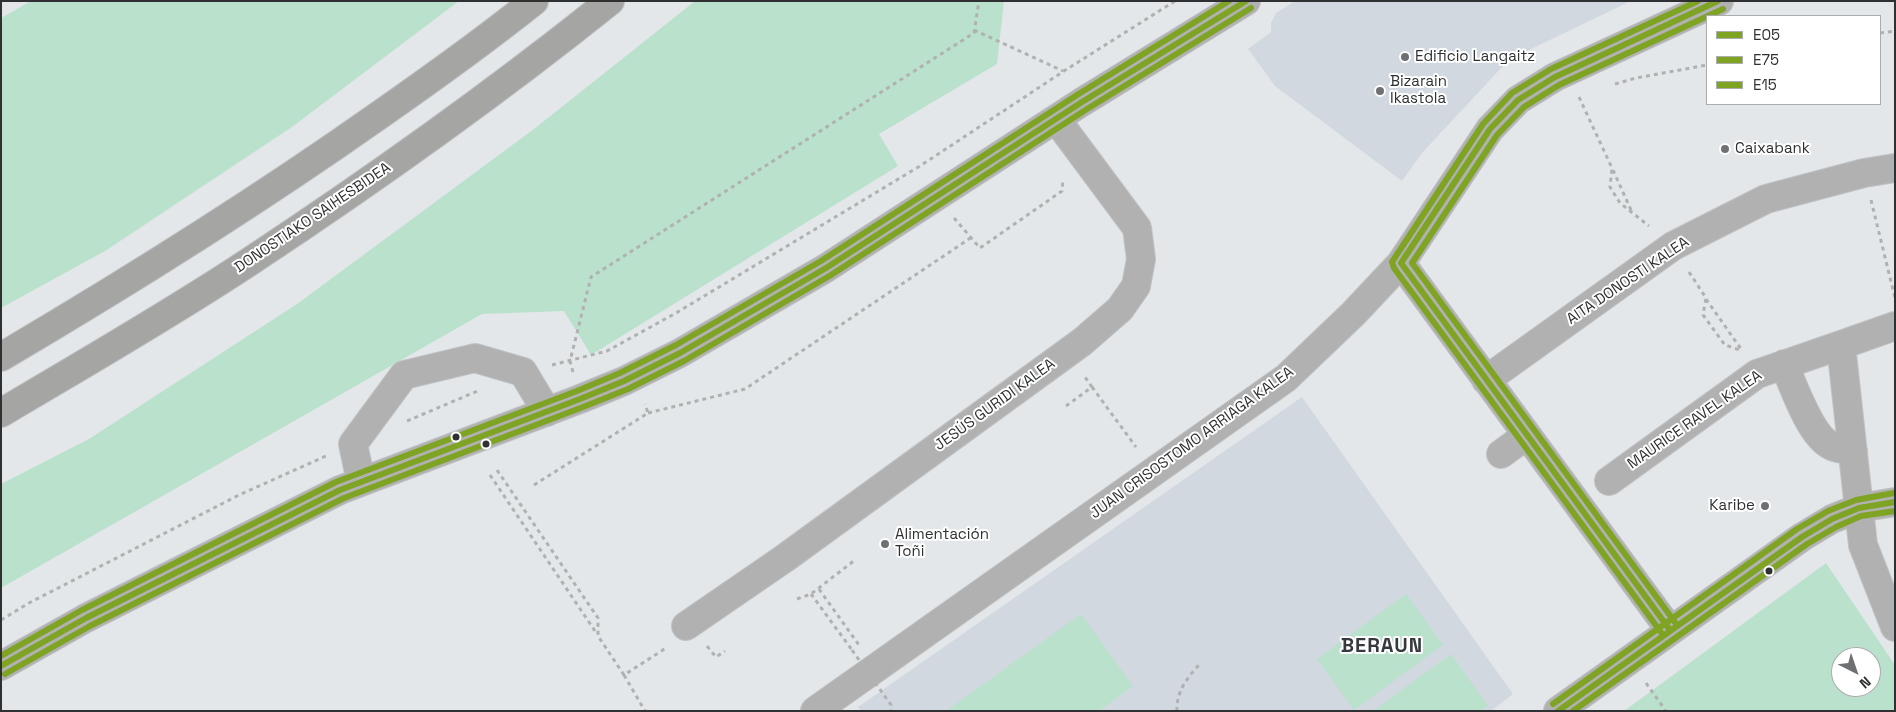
<!DOCTYPE html>
<html>
<head>
<meta charset="utf-8">
<style>
  body { margin:0 }
  #map { position:relative; width:1896px; height:712px; overflow:hidden; background:#e4e7ea; font-family:"Space Grotesk",sans-serif }
  canvas { display:block }
  .frame { position:absolute; inset:0; border:2px solid #2e3032; pointer-events:none }
  .legend { position:absolute; left:1706px; top:15px; width:175px; height:90px; box-sizing:border-box; background:#fff; border:1px solid #abacad; margin:0; padding:6px 9px; list-style:none; font-size:15px; color:#2e3032 }
  .legend li { display:flex; align-items:center; gap:10px; height:25px }
  .legend b { width:25px; border:1px solid #abacad }
  .north { position:absolute; left:1831px; top:647px; width:50px; height:50px; box-sizing:border-box; background:#fff; border:1px solid #abacad; border-radius:50%; rotate:139deg; font-size:14px; font-weight:700; line-height:20px; text-align:center; color:#2e3032 }
  .north::after { content:''; display:block; margin:auto; width:18px; height:22px; background:#6e7072; clip-path:polygon(50% 0,100% 100%,50% 72%,0 100%) }
</style>
</head>
<body>
<div id="map">
<canvas width="1896" height="712"></canvas>
<div class="frame"></div>
<ul class="legend">
<li><b style="height:6px;background:#7fa323"></b>E05</li>
<li><b style="height:6px;background:#7fa323"></b>E75</li>
<li><b style="height:6px;background:#7fa323"></b>E15</li>
</ul>
<div class="north">N</div>
</div>
<script>
const g = document.querySelector('canvas').getContext('2d');
g.lineJoin = 'round';
function fill(path, color) { g.fillStyle = color; g.fill(path, 'evenodd'); }
function trace(path, color, width, dash) { g.strokeStyle = color; g.lineWidth = width; g.lineCap = dash ? 'butt' : 'round'; g.setLineDash(dash || []); g.stroke(path); }
function label(font, color, halo, rows, align = 'center') {
  g.font = font + ' "Space Grotesk",sans-serif'; g.lineWidth = 4; g.setLineDash([]); g.textBaseline = 'middle'; g.strokeStyle = halo; g.fillStyle = color; for (const [text, x, y, turn = 0] of rows) {
    g.save(); g.translate(x, y); g.rotate((+turn || 0) * Math.PI / 180); g.textAlign = isNaN(turn) ? turn : align; if (halo) g.strokeText(text, 0, 0); g.fillText(text, 0, 0); g.restore();
  }
}
fill(new Path2D(`
  M1295 1H1631L1531 49 1503 66 1422 153 1402 181 1275 86 1248 49 1271 32V23L1276 13Z
  M1302 397 1513 694 1491 711H861L858 707Z`), '#d2d8e0');
fill(new Path2D(`
  M31 1H459L292 127 105 251 1 308V18Z
  M695 1H1004L997 64 879 134 898 166 591 355 564 311 482 314 1 588V484L89 439 297 304 534 129Z
  M1826 563 1895 665V711H1624ZM1841 657H1871V687H1841Z
  M1406 594 1443 645 1354 710 1317 659Z
  M1081 614 1133 686 1099 711H946Z
  M1451 654 1488 706 1480 711H1373Z`), '#bae1cc');
const minor = new Path2D(`
  M1401 263 1670 630
  M1895 326 1841 345 1863 545 1895 627
  M1784 364C1793 385 1810 435 1830 445 1836 449 1846 449 1853 451
  M1486 380 1673 246 1766 199 1864 173 1895 168
  M1501 454 1527 435
  M1609 481 1757 374 1841 345
  M361 482 353 444 404 375 475 358 523 372 547 412
  M686 626 785 558 1082 342 1120 309 1136 286 1141 259 1137 228 1056 119
  M1 666 86 618 340 490 580 399 624 381 680 353 826 268 1082 102 1246 1
  M815 711 1286 378 1353 314 1401 263 1490 129 1518 100 1555 77 1719 1
  M1558 711 1802 537 1832 519 1859 508 1895 502`);
const highway = new Path2D(`
  M1 357C130 281 256 202 378 116 431 79 484 41 534 1
  M1 413C85 363 169 315 249 262 373 180 494 94 610 1`);
trace(minor, '#c0c2c4', 30);
trace(highway, '#c0c2c4', 30);
trace(new Path2D(`
  M974 30 1063 71
  M1880 33 1895 31
  M1615 84 1636 78 1707 65
  M1579 97 1612 168 1610 187 1620 203 1649 226
  M1613 170 1631 210
  M1871 200 1895 298
  M954 218 980 248 1062 191 1063 180
  M1689 272 1706 298 1703 315 1725 345 1740 350
  M1706 299 1741 349
  M552 365 607 351 676 313 920 166 1064 71 1175 1
  M573 372 570 361 591 277 974 33 979 1
  M1092 387 1136 447
  M1066 406 1092 387 1085 377 1086 376
  M648 413 745 389 972 237
  M407 421 480 390
  M497 470 598 618V636L624 675 666 648
  M490 475 597 634
  M534 485 648 413 645 404
  M819 589 859 645
  M811 594 852 650
  M797 599 811 594 855 560
  M1 620 29 603 239 495 326 456
  M707 646 716 657 725 651
  M624 675 645 711
  M1646 683 1666 711
  M1177 711C1176 692 1187 678 1199 665`), '#b0b1b1', 3, [4, 4]);
trace(minor, '#b1b1b1', 28);
trace(highway, '#a5a6a4', 28);
trace(new Path2D(`
  M852 650 891 705V711`), '#b0b1b1', 3, [4, 4]);
trace(new Path2D(`
  M1670 630 1401 263 1490 129 1518 100 1555 77 1718 1
  M1 666 86 618 340 490 580 399 624 381 680 353 826 268 1082 102 1246 1
  M1558 711 1802 537 1832 519 1859 508 1895 502`), '#7fa323', 6);
trace(new Path2D(`
  M1677 625 1412 263 1497 135 1524 107 1559 85 1723 9
  M5 674 90 626 344 498 583 407 628 389 684 361 831 275 1087 109 1251 8
  M1573 711 1807 544 1836 527 1861 516 1895 511`), '#7fa323', 6);
trace(new Path2D(`
  M1663 635 1394 268 1392 262 1483 124 1512 93 1551 69 1698 1
  M1 656 82 610 336 482 577 391 620 373 676 345 821 261 1077 95 1229 1
  M1553 704 1797 529 1828 511 1856 500 1894 493`), '#7fa323', 6);
for (const [x, y, r, color] of [
  [1405,57,5,"#6e7072"],
  [1380,91,5,"#6e7072"],
  [1725,149,5,"#6e7072"],
  [456,437,4.5,"#2e3032"],
  [486,444,4.5,"#2e3032"],
  [1765,506,5,"#6e7072"],
  [885,544,5,"#6e7072"],
  [1769,571,4.5,"#2e3032"]
]) { const dot = new Path2D(); dot.arc(x, y, r, 0, 2 * Math.PI); g.fillStyle = color; g.fill(dot); trace(dot, '#fff', 2); }
label('15px', '#2e3032', '#fff', [
  ["Edificio Langaitz",1415,57],
  ["Bizarain",1390,82],
  ["Ikastola",1390,99],
  ["Caixabank",1735,149],
  ["Karibe",1755,506,"right"],
  ["Alimentación",895,535],
  ["Toñi",895,552]
], 'left');
label('15px', '#2e3032', '#fff', [
  ["DONOSTIAKO SAIHESBIDEA",313,218,-34],
  ["AITA DONOSTI KALEA",1628,281,-34],
  ["JESÚS GURIDI KALEA",995,405,-36],
  ["MAURICE RAVEL KALEA",1695,420,-35],
  ["JUAN CRISOSTOMO ARRIAGA KALEA",1192,443,-36]
]);
g.letterSpacing = '1px';
label('bold 20px', '#36393e', '#fff', [
  ["BERAUN",1382,647]
]);
g.letterSpacing = '0px';
</script>
</body>
</html>
